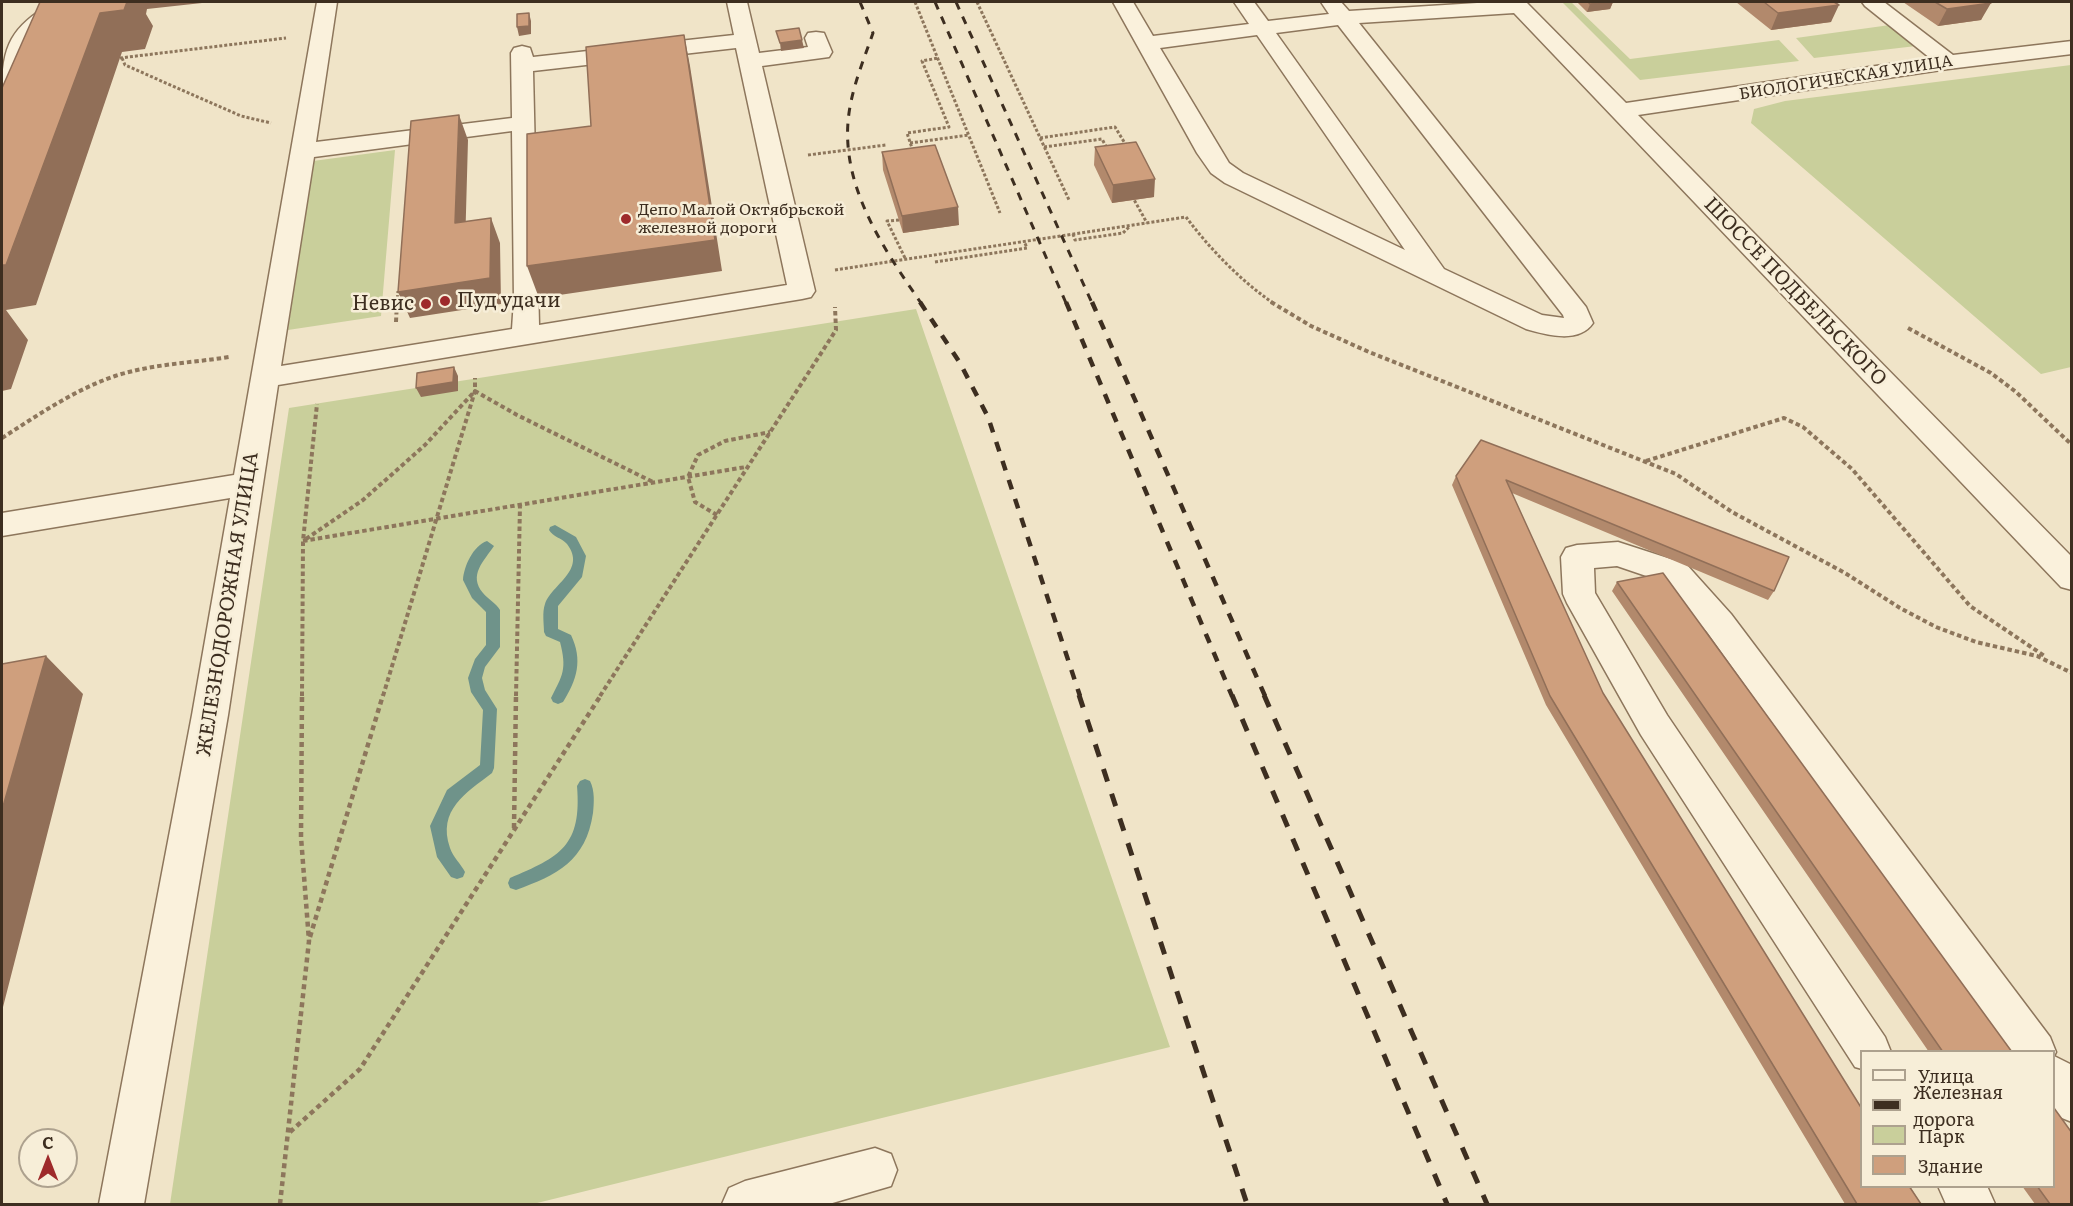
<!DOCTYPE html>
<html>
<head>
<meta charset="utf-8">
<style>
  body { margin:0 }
  #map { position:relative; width:2073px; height:1206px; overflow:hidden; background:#f0e4c8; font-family:Literata,serif }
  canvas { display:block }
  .frame { position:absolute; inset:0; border:3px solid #3d2e20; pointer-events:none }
  .legend { position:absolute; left:1860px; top:1050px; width:195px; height:138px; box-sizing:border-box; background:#f7eed8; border:2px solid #ada18e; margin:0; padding:8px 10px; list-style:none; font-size:18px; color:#3d2e20 }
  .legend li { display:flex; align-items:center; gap:12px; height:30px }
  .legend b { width:30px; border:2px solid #ada18e }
  .north { position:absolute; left:18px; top:1128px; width:60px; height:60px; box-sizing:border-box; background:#f7eed8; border:2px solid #ada18e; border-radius:50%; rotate:0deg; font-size:16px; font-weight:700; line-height:24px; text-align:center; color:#3d2e20 }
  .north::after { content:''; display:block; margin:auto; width:21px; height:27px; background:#9e2a2b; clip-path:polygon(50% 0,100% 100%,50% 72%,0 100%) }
</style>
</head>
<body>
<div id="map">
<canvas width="2073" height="1206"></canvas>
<div class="frame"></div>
<ul class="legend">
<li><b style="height:8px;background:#faf1dc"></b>Улица</li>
<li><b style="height:8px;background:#3d2e20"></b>Железная дорога</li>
<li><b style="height:16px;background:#c9cf9b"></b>Парк</li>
<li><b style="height:16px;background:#cf9f7d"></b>Здание</li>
</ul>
<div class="north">С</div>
</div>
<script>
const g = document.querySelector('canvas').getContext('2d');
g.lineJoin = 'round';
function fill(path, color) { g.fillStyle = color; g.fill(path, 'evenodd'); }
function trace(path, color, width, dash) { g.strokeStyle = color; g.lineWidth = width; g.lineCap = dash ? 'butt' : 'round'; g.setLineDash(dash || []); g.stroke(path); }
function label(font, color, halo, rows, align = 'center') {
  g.font = font + ' Literata,serif'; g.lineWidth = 5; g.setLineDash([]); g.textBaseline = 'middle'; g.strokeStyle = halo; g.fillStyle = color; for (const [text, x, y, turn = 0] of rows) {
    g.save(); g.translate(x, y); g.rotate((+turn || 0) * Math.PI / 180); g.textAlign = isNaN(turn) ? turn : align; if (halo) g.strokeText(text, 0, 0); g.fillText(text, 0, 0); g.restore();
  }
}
fill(new Path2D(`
  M1562 2H1571L1630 59 1779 40 1799 61 1640 80Z
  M1890 25 1916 46 1814 58 1796 38Z
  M2071 65V367L2041 374 1751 123 1754 109 1785 101Z
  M395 150 381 316 288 330 313 161Z
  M916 309 1170 1047 533 1204H170L289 408Z`), '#c9cf9b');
fill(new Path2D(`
  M555 525 576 537 586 556 582 577 558 606V629L571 635C583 660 577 680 563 702L558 704 553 702 551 698C563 675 567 669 560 642L546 636 544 632C544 624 542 612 545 604 552 584 587 570 567 544 562 538 553 537 549 530L550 527Z
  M487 541 494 546C484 561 468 575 483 593 488 599 496 603 500 610V647L485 667 482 678 485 690 497 709 494 768 492 773C466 793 437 810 450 848 453 857 461 864 465 872L463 877 457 879 451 877 437 857 430 826 447 790 480 765 483 710 471 692 468 678 475 659 486 645V612L472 598 463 580C464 566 473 546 487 541Z
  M585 779 590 781C595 791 594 803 593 813 586 861 557 875 516 890L510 888 508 883 510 878C560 857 582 846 577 786L580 781Z`), '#6f938a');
const minor = new Path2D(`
  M53 2H77L74 6 42 26 34 37 13 87 10 92 2 94C2 44 11 28 53 2Z
  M317 2H337L316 142 512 118 511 53 514 48 522 46 530 48 533 57 734 35 727 2H747L759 53 808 47 805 38 808 33 816 32 824 33 832 52 829 57 762 66 815 291 811 297 802 299 278 385 228 715 144 1204H99L192 715 230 498 2 536V513L234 475ZM736 48 787 285 539 325 533 71ZM512 131 514 300 512 329 281 366 314 157Z
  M1113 2H1133L1153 36 1249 24 1234 2H1254L1268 21 1329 14 1321 2H1341L1349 11 1493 2H1526L1626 103 1930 58 1865 6 1862 2H1884L1953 55 2072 41V54L1948 69 1638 115 2072 557V590L2061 587 1514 13 1359 23 1586 307 1593 323C1579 344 1547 335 1526 329L1225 183 1211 173 1197 153ZM1338 25 1563 315 1564 318 1542 315 1444 269 1276 33ZM1257 35 1405 250 1243 173 1229 163 1160 48Z
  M1618 542 1686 564 1731 614 2050 1037 2056 1052 2054 1056 2072 1065V1122L2057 1116 2054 1112V1052H2009L1707 632 1664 582 1617 566 1594 568 1595 593 1667 715 1885 1037 1891 1052H1862V1069L1855 1067 1641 735 1567 603 1563 594 1561 557 1566 548 1577 545Z
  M875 1148 891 1154 897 1170 891 1186 829 1204H722L729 1188 745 1181Z
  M1938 1186H1987L1995 1204H1946Z`);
trace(minor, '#8d765c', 3);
trace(new Path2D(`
  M915 2 1000 213
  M977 2 1069 200
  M120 58 286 38
  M122 58 125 65 241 116 271 123
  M1040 138 1115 127 1126 145 1124 147
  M910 143 969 135
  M1044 147 1102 139 1108 150
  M913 151 907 133 949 127 922 61 938 58
  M808 155 886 145
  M1132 196 1147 223
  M899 220 887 221 905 258
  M1073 234 1075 240 1123 233 1130 226
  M935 262 1027 248 1024 241
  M835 270 1186 217C1210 249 1240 280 1273 303
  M397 303 398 291`), '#8d765c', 3, [3, 2]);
trace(new Path2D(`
  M1271 302 1311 326 1369 352 1676 474 1732 512 1845 573 1900 608 1936 627 1976 642 2037 656 2072 673
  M396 322 397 302
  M1908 328 1991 373 2016 392 2072 445
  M2 438C38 415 74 390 115 376 152 364 191 363 229 357
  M1646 461 1784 418 1803 427 1852 469 1970 606 2046 657
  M717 515 695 502 688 477 698 455 725 441 770 432
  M306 539 363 500 425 445 475 391 517 415 653 482
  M303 541 746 467
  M302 696 303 541 317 404
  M383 696 475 391V378
  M516 696 520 505
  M600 696 836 330 835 307`), '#8d765c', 4, [4.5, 3]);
trace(new Path2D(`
  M514 828 516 695
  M310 937 383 695
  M290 1132 360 1069 601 695
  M280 1204 309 941 301 837 302 695`), '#8d765c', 4.5, [5, 4]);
fill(minor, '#faf1dc');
trace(new Path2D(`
  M860 2 873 33C864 59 853 85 849 113 839 184 883 248 921 303
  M935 2 1066 303
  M956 2 1092 303`), '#3d2e20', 3, [8, 8]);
trace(new Path2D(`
  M920 302 960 363 988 417 1080 696
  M1066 302 1232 696
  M1092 302 1265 696`), '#3d2e20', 4.5, [10, 10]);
trace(new Path2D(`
  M1079 695 1247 1204
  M1232 695 1447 1204
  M1264 695 1487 1204`), '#3d2e20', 5, [13, 13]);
fill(new Path2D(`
  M1577 2H1613L1610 9 1587 12Z
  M1736 2H1834L1831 22 1771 30Z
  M1903 2H1989L1981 20 1938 26Z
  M1095 147 1154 197 1112 203 1094 165Z
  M882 152 959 225 903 233 883 170Z
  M1481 440 1774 591 1768 600 1512 493 1603 693 1921 1204H1845L1546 705 1452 485 1456 476Z
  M1617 582 2012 1052H1929L1612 591Z
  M2022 1186H2054L2072 1204H2035Z`), '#b2896c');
fill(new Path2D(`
  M127 2H203L202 3 147 9 146 14 153 26 145 49 122 52 36 305 6 310 28 340 11 389 2 391V265L100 13Z
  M1607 2H1613L1610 9 1587 12 1590 4Z
  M1991 3 1981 20 1938 26 1947 9Z
  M1839 5 1831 22 1771 30 1778 13Z
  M529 13 531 21V34L519 36 517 27Z
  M684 35 690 66 722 271 539 298 527 266Z
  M802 40 804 48 781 51 780 43Z
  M459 115 468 140 465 248 455 223Z
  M1155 179 1154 197 1112 203 1113 185Z
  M958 207 959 225 903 233 902 216Z
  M491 218 500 243 501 304 410 318 398 292Z
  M454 367 458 376V391L421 397 416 388Z
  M46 656 83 694 2 1011V810Z`), '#916f58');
const building = new Path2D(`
  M40 2H127L124 10 100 13 6 265H2V88Z
  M1588 2H1607L1590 4Z
  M1764 2H1834L1839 5 1778 13Z
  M1935 2H1989L1991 3 1947 9Z
  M529 13V26L517 27V14Z
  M799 28 802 40 780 43 776 31Z
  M684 35 715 240 527 266V134L591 126 586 47Z
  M459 115 455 223 491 218 490 278 398 292 411 121Z
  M1136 142 1155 179 1113 185 1095 147Z
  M935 145 958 207 902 216 882 152Z
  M454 367 453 382 416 388 417 373Z
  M1481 440 1789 557 1774 591 1506 480 1603 693 1862 1109V1186H1909L1921 1204H1857L1550 696 1456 476Z
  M1663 573 2012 1052H1943L1617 582Z
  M46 656 2 810V664Z
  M2054 1108 2072 1133V1204H2050L2037 1186H2054Z`);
fill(building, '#cf9f7d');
trace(building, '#916f58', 1.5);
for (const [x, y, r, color] of [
  [626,219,6,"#9e2a2b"],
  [445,301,6,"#9e2a2b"],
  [426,304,6,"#9e2a2b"]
]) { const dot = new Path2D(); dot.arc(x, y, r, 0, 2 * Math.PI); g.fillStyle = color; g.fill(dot); trace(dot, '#f7eed8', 2); }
label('16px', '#3d2e20', '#f7eed8', [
  ["БИОЛОГИЧЕСКАЯ УЛИЦА",1846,78,-9]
]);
label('16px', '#3d2e20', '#f7eed8', [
  ["Депо Малой Октябрьской",638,210],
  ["железной дороги",638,228]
], 'left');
label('20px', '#3d2e20', '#f7eed8', [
  ["ШОССЕ ПОДБЕЛЬСКОГО",1795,292,46],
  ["ЖЕЛЕЗНОДОРОЖНАЯ УЛИЦА",228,604,-81]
]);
label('20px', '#3d2e20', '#f7eed8', [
  ["Пуд удачи",457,301],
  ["Невис",414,304,"right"]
], 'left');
</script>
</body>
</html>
